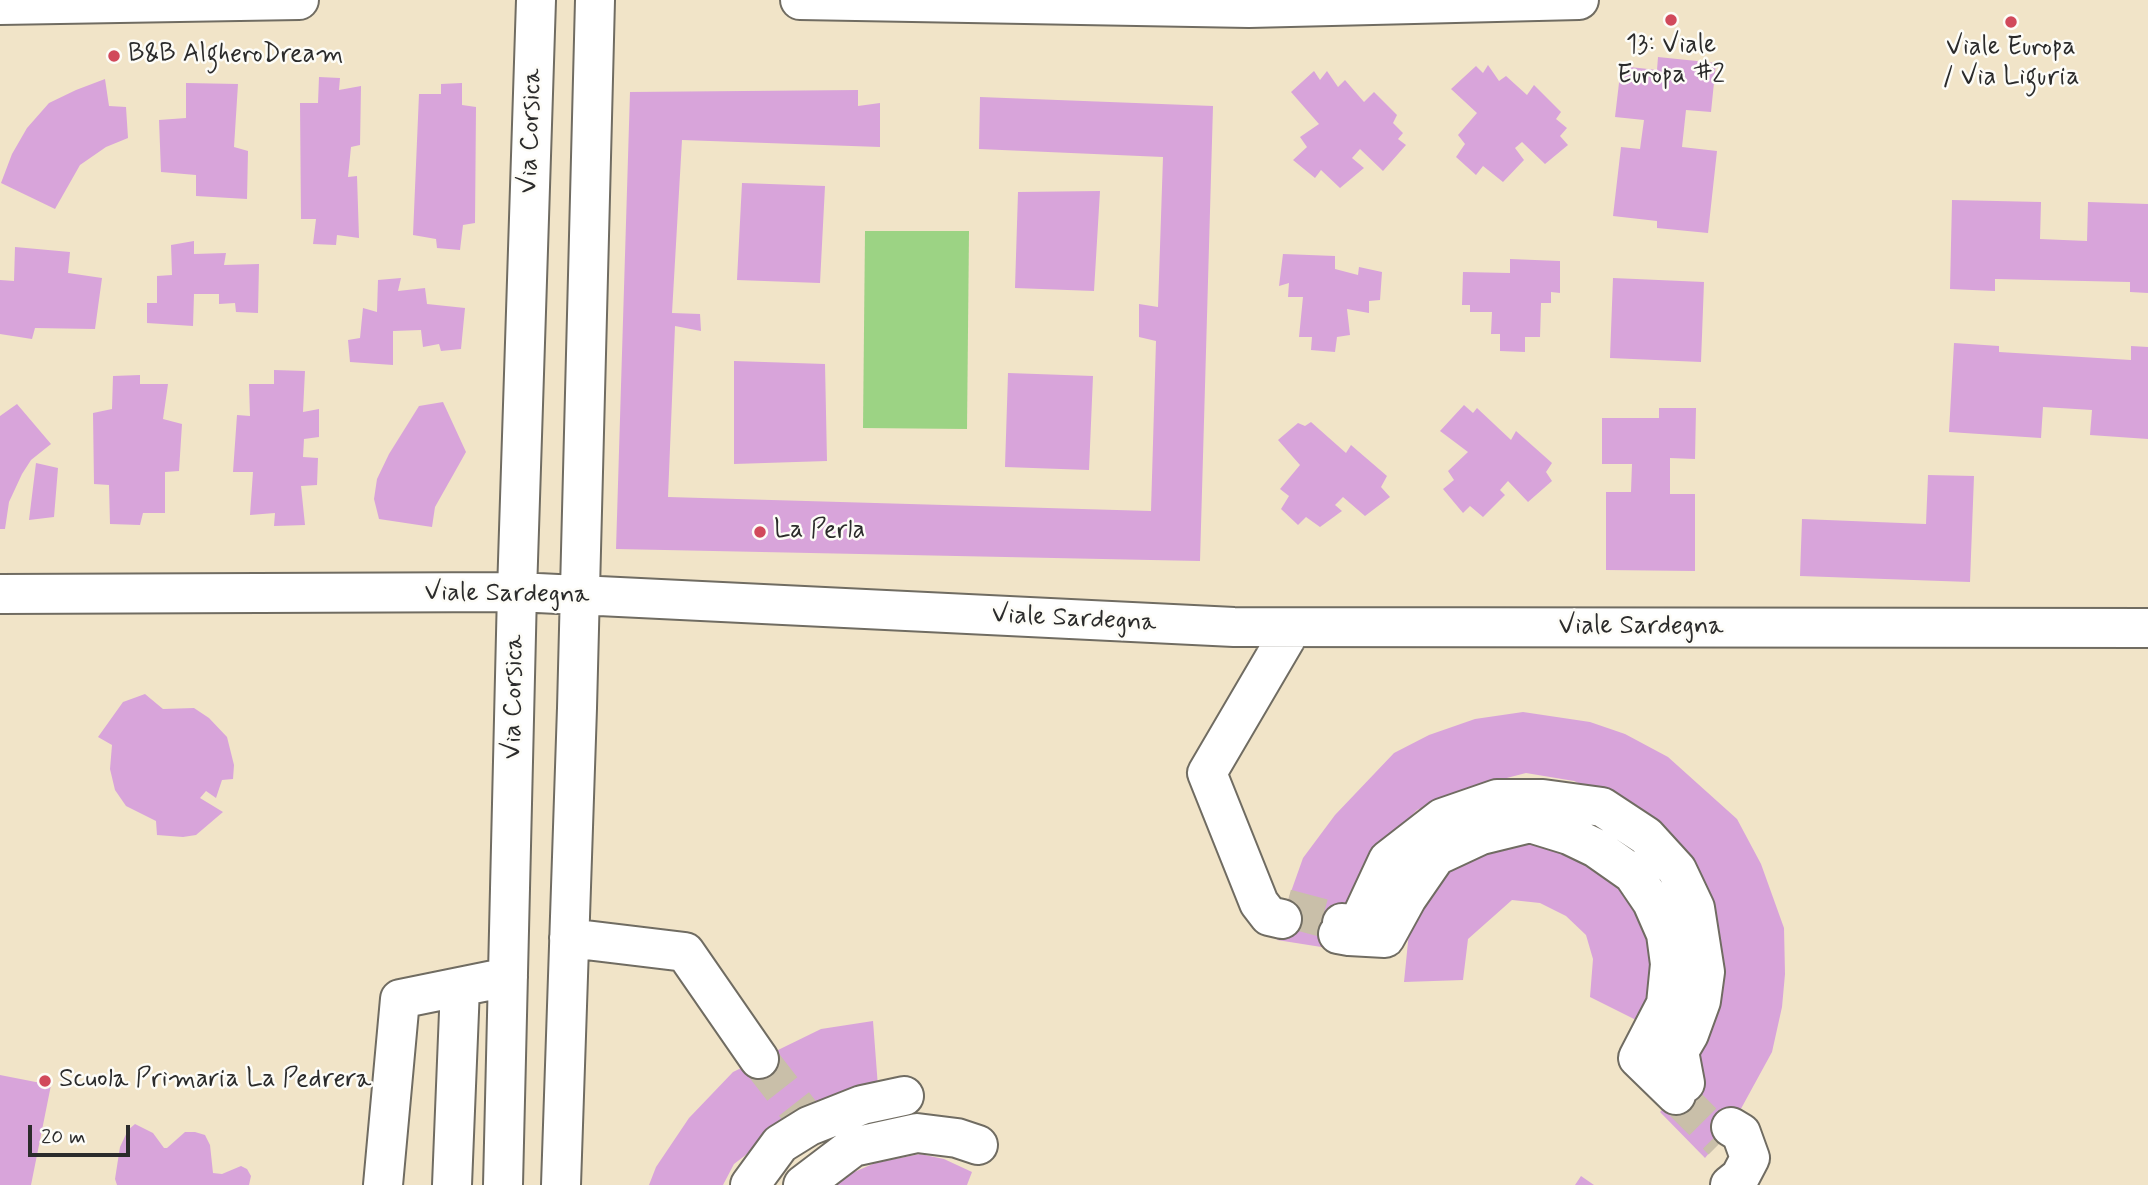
<!DOCTYPE html>
<html>
<head>
<meta charset="utf-8">
<style>
  body { margin:0 }
  #map { position:relative; width:2148px; height:1185px; overflow:hidden; background:#f1e4c8; font-family:Mynerve,sans-serif }
  canvas { display:block }
  .scale { position:absolute; left:28px; top:1125px; width:102px; height:32px; box-sizing:border-box; border:4px solid #2b2b2b; border-top:0; padding-left:9px; font-size:21px; line-height:24px; white-space:nowrap; color:#2b2b2b; -webkit-text-stroke:5px #fdfcf7; paint-order:stroke }
</style>
</head>
<body>
<div id="map">
<canvas width="2148" height="1185"></canvas>
<div class="scale">20 m</div>
</div>
<script>
const g = document.querySelector('canvas').getContext('2d');
g.lineJoin = 'round';
function fill(path, color) { g.fillStyle = color; g.fill(path, 'evenodd'); }
function trace(path, color, width, dash) { g.strokeStyle = color; g.lineWidth = width; g.lineCap = dash ? 'butt' : 'round'; g.setLineDash(dash || []); g.stroke(path); }
function label(font, color, halo, rows, align = 'center') {
  g.font = font + ' Mynerve,sans-serif'; g.lineWidth = 5; g.setLineDash([]); g.textBaseline = 'middle'; g.strokeStyle = halo; g.fillStyle = color; for (const [text, x, y, turn = 0] of rows) {
    g.save(); g.translate(x, y); g.rotate((+turn || 0) * Math.PI / 180); g.textAlign = isNaN(turn) ? turn : align; if (halo) g.strokeText(text, 0, 0); g.fillText(text, 0, 0); g.restore();
  }
}
fill(new Path2D(`
  M865 231H969L967 429 863 428Z`), '#9cd384');
fill(new Path2D(`
  M1658 57 1716 63 1711 112 1686 110 1682 147 1717 151 1708 233 1657 228V221L1613 216 1621 147 1640 149 1644 120 1615 117 1621 66 1657 70Z
  M1488 65 1499 81 1506 76 1527 95 1534 85 1561 112 1556 119 1567 128 1560 136 1568 145 1545 164 1522 142 1515 148 1524 160 1503 182 1483 166 1476 175 1456 157 1465 144 1458 135 1477 113 1451 89 1476 66 1483 73Z
  M1314 71 1320 80 1327 71 1338 87 1345 80 1364 102 1374 92 1397 115 1393 123 1403 133 1398 139 1406 145 1383 171 1360 149 1352 158 1364 168 1340 188 1321 170 1315 178 1293 160 1307 147 1300 137 1319 124 1291 92Z
  M319 77 340 78 339 90 361 86 360 145 351 147 348 177 357 176 359 238 337 235 336 245 313 244 316 219H301L300 103H318Z
  M105 79 109 106 126 107 128 138 106 147 80 165 55 209 1 183 12 154 27 128 49 103 76 90Z
  M186 83 238 84 234 147 248 151 247 199 196 196V175L161 172 159 120 186 118Z
  M462 83V105L476 107 475 223 463 225 460 250 437 248 436 239 413 235 419 94H441V84Z
  M858 90V106L880 103V147L682 140 672 313 700 314 701 331 675 326 668 497 1151 511 1156 341 1139 337V304L1158 307 1163 157 979 149 980 97 1213 106 1200 561 616 549 630 92Z
  M742 183 825 186 820 283 737 280Z
  M1100 191 1094 291 1015 288 1018 192Z
  M1952 200 2041 202 2040 239 2087 241 2088 202 2148 204V293L2130 292V282L1995 279V291L1950 289Z
  M194 241V254L226 253 224 265 259 264 258 313 236 312 235 303 219 304V294H194L193 326 147 323V303H157V276L172 275 171 245Z
  M15 247 70 252 68 273 102 278 95 329 35 328 32 339 0 334V280L14 281Z
  M1283 254 1335 256V269L1358 275 1359 267 1382 272 1380 300 1369 301V313L1347 309 1350 335 1337 337 1335 352 1311 350 1312 337H1299L1303 297H1288L1289 283 1279 286Z
  M1510 259 1560 261V293L1551 292V303H1541L1540 337H1525V352L1500 351V334H1491L1492 312H1470V305H1462L1463 272 1510 273Z
  M401 278 398 291 425 288 427 304 465 308 461 349 441 351 439 344 423 347 421 330 393 331V365L350 362 348 340 360 338 363 308 377 312 378 280Z
  M1613 278 1704 282 1701 362 1610 358Z
  M1954 343 1999 346V352L2131 360V346L2148 347V439L2090 435 2092 410 2043 407 2041 438 1949 432Z
  M734 361 825 364 827 461 734 464Z
  M274 370 305 371 303 412 319 409V437L304 439 303 457 318 458 317 485 301 486 305 525 274 526 275 513 250 515 253 472H233L237 415 250 416 249 384H274Z
  M1008 373 1093 376 1089 470 1005 467Z
  M140 375V384H168L163 419 182 424 179 471 165 472V513H143L140 525 110 524 109 485 94 484 93 413 112 409 113 376Z
  M443 402 466 452 435 507 432 527 379 519 374 499 377 479 389 454 419 406Z
  M17 404 51 444 31 460 22 474 9 502 5 529H0V416Z
  M1464 405 1473 413 1477 408 1511 440 1516 431 1552 463 1546 472 1552 481 1528 502 1508 481 1500 490 1505 495 1483 517 1470 506 1463 513 1443 489 1454 480 1448 471 1468 452 1440 431Z
  M1659 408H1696L1695 459 1670 458V494H1695V571L1606 570V492H1631L1632 464H1602V418H1659Z
  M1311 422 1346 453 1351 445 1387 476 1381 487 1390 497 1365 516 1343 497 1335 505 1342 511 1320 527 1306 517 1298 525 1281 509 1289 496 1280 489 1300 465 1278 440 1298 423 1305 426Z
  M36 463 58 468 54 517 29 520Z
  M1928 475 1974 476 1970 582 1800 576 1802 519 1926 524Z
  M145 694 163 709 194 708 209 718 227 737 234 765 233 779 222 780 216 798 206 791 200 798 223 812 196 835 183 837 157 835 156 821 126 806 115 790 110 769 112 745 98 737 123 702Z
  M1523 712 1590 722 1625 734 1668 757 1737 819 1761 864 1784 928 1785 974 1782 1007 1772 1052 1731 1127 1705 1158 1660 1112 1676 1095 1717 973 1720 937 1702 880 1612 798 1574 781 1526 773 1464 789 1417 810 1382 846 1334 949 1277 940 1287 903 1303 858 1335 815 1394 753 1429 735 1475 719Z
  M1502 844 1549 845 1620 878 1653 939 1646 1025 1590 997 1593 959 1586 935 1566 916 1540 903 1512 900 1468 939 1463 980 1404 982 1409 932 1439 879 1470 858Z
  M873 1021 878 1087 808 1107 734 1164 723 1185H649L656 1167 689 1118 733 1072 821 1029Z
  M0 1075 51 1085 31 1185H0Z
  M135 1124 153 1133 164 1148H167L185 1132H195L205 1135 210 1145 213 1173 222 1174 241 1166 247 1169 251 1176 249 1185H117L115 1179 120 1147 128 1130Z
  M920 1154 944 1159 972 1172 967 1185H829L836 1180 875 1163Z
  M1581 1176 1594 1185H1575Z`), '#d8a4da');
trace(new Path2D(`
  M1286 908 1342 923
  M759 1059 801 1113
  M1676 1095 1722 1141`), '#c9bfa9', 38, [38, 19]);
const minor = new Path2D(`
  M800 0 1249 8 1579 0
  M0 5 299 0
  M0 594 517 592 1234 627 2148 628
  M1282 919 1269 916 1259 903 1207 773 1292 628
  M1342 923 1352 925 1361 918 1388 860 1442 818 1497 799H1543L1602 807 1646 836 1677 870 1695 908 1705 972 1701 1001 1689 1034 1679 1051 1685 1083
  M1338 934 1349 936 1385 938 1407 898 1436 856 1481 835 1530 823 1569 835 1596 848 1633 874 1652 902 1666 934 1670 964 1666 1004 1638 1058 1676 1095
  M569 938 685 952 759 1059
  M383 1185 400 999 508 977
  M452 1185 460 987
  M503 1185 517 592 536 0
  M561 1185 577 708 595 0
  M750 1185 780 1144 809 1126 862 1105 904 1096
  M803 1185 853 1147 917 1133 957 1138 978 1145
  M1730 1185 1740 1177 1750 1158 1741 1133 1731 1127`);
trace(minor, '#706c62', 42);
trace(minor, '#fff', 38);
for (const [x, y, r, color] of [
  [1671,20,7,"#d1495b"],
  [2011,22,7,"#d1495b"],
  [114,56,7,"#d1495b"],
  [760,532,7,"#d1495b"],
  [45,1081,7,"#d1495b"]
]) { const dot = new Path2D(); dot.arc(x, y, r, 0, 2 * Math.PI); g.fillStyle = color; g.fill(dot); trace(dot, '#fdfcf7', 2.5); }
label('26px', '#2b2b2b', '#fdfcf7', [
  ["13: Viale",1671,47,"center"],
  ["Europa #2",1671,77,"center"],
  ["Viale Europa",2011,49,"center"],
  ["/ Via Liguria",2011,79,"center"],
  ["B&B AlgheroDream",128,56],
  ["La Perla",774,532],
  ["Scuola Primaria La Pedrera",59,1081]
], 'left');
label('26px', '#2b2b2b', '#fdfcf7', [
  ["Via Corsica",532,131,-88],
  ["Viale Sardegna",507,595,1],
  ["Viale Sardegna",1074,620,3],
  ["Viale Sardegna",1641,628],
  ["Via Corsica",515,697,-89]
]);
</script>
</body>
</html>
